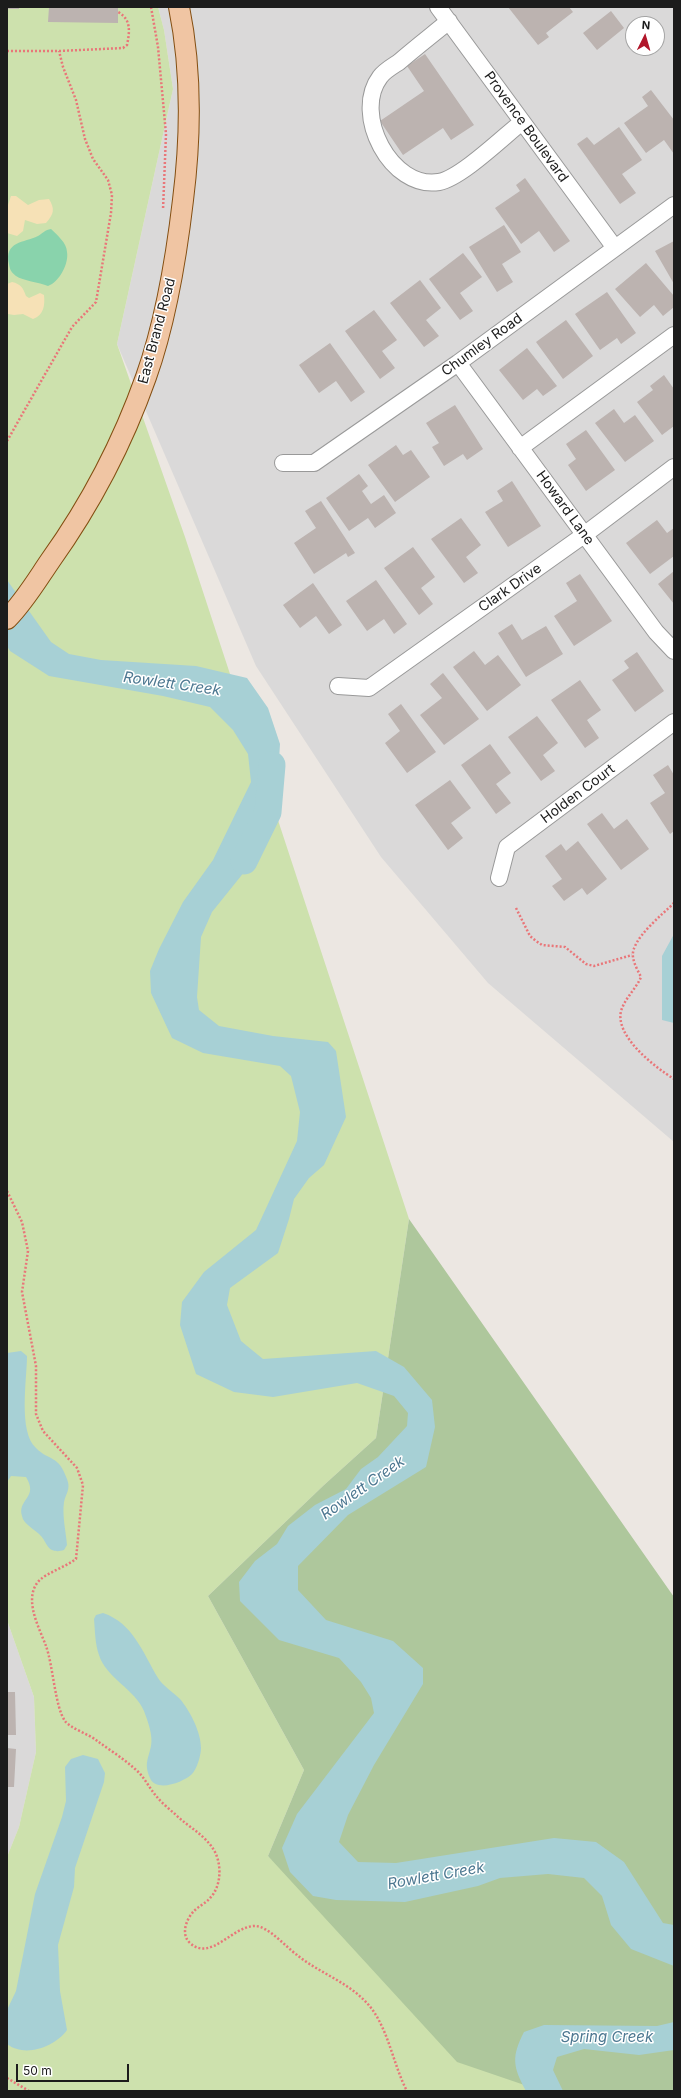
<!DOCTYPE html>
<html>
<head>
<meta charset="utf-8">
<style>
  body { margin:0 }
  #map { position:relative; width:681px; height:2098px; overflow:hidden; background:#ece7e2; font-family:Inter,sans-serif }
  canvas { display:block }
  .frame { position:absolute; inset:0; border:8px solid #1c1c1c; pointer-events:none }
  .north { position:absolute; left:625px; top:16px; width:40px; height:40px; box-sizing:border-box; background:#fff; border:1px solid #a4a4a4; border-radius:50%; rotate:5deg; font-size:11px; font-weight:700; line-height:16px; text-align:center; color:#1c1c1c }
  .north::after { content:''; display:block; margin:auto; width:14px; height:18px; background:#b1162a; clip-path:polygon(50% 0,100% 100%,50% 72%,0 100%) }
  .scale { position:absolute; left:16px; top:2064px; width:113px; height:18px; box-sizing:border-box; border:2px solid #1c1c1c; border-top:0; padding-left:5px; font-size:12px; line-height:14px; white-space:nowrap; color:#1c1c1c; -webkit-text-stroke:3px #fff; paint-order:stroke }
</style>
</head>
<body>
<div id="map">
<canvas width="681" height="2098"></canvas>
<div class="frame"></div>
<div class="north">N</div>
<div class="scale">50 m</div>
</div>
<script>
const g = document.querySelector('canvas').getContext('2d');
g.lineJoin = 'round';
function fill(path, color) { g.fillStyle = color; g.fill(path, 'evenodd'); }
function trace(path, color, width, dash) { g.strokeStyle = color; g.lineWidth = width; g.lineCap = dash ? 'butt' : 'round'; g.setLineDash(dash || []); g.stroke(path); }
function label(font, color, halo, rows, align = 'center') {
  g.font = font + ' Inter,sans-serif'; g.lineWidth = 3; g.setLineDash([]); g.textBaseline = 'middle'; g.strokeStyle = halo; g.fillStyle = color; for (const [text, x, y, turn = 0] of rows) {
    g.save(); g.translate(x, y); g.rotate((+turn || 0) * Math.PI / 180); g.textAlign = isNaN(turn) ? turn : align; if (halo) g.strokeText(text, 0, 0); g.fillText(text, 0, 0); g.restore();
  }
}
fill(new Path2D(`
  M158 7H674V1142L488 983 381 857 256 666 117 344 173 89 164 30ZM633 24H657V48H633Z
  M7 1620 34 1697 36 1752 19 1827 7 1857Z`), '#dad9d9');
fill(new Path2D(`
  M7 7H158L164 30 173 89 117 344 185 537 409 1219 376 1438 324 1485 208 1596 304 1770 268 1856 542 2091H7V1857L19 1827 36 1752 34 1697 7 1620Z`), '#cde1ad');
fill(new Path2D(`
  M409 1219 674 1597V2091H542L457 2062 268 1856 304 1770 208 1596 324 1485 376 1438Z`), '#aec79c');
fill(new Path2D(`
  M11 196H16L28 205 39 200 49 199C55 209 54 214 46 223L37 224 25 220 23 231 17 236 7 233V208Z
  M12 282C21 284 23 288 26 296L29 298 40 293 44 295C45 305 44 315 33 319L23 314 14 315 8 314 7 284Z`), '#f6e1b6');
fill(new Path2D(`
  M51 229C57 235 67 243 67 252 69 264 59 282 48 286 39 282 23 281 16 276 11 272 10 270 9 264 4 241 24 243 38 236 43 233 45 230 51 229Z`), '#89d3ac');
fill(new Path2D(`
  M7 580 51 642 69 654 101 660 196 666 247 678 268 708 280 744 278 775 245 871 212 912 201 937 197 997 199 1010 219 1026 273 1036 328 1042 336 1051 346 1117 324 1165 309 1178 294 1199 289 1219 278 1253 230 1288 227 1305 241 1341 263 1359 376 1351 404 1367 432 1400 435 1427 426 1467 348 1515 298 1566V1590L326 1620 393 1641 423 1668V1684L374 1765 348 1815 339 1842 358 1862 396 1863 554 1838 596 1842 624 1862 663 1923 674 1925V1966L631 1949 611 1925 602 1896 584 1878 548 1874 500 1878 478 1886 405 1902 336 1900 313 1896 290 1872 282 1848 297 1814 374 1713 371 1698 361 1682 339 1658 279 1640 240 1601 239 1582 255 1561 277 1544 288 1526 315 1505 346 1489 361 1469 378 1457 407 1426 408 1413 394 1396 357 1383 273 1397 234 1392 196 1374 180 1325 182 1302 204 1272 256 1230 297 1141 300 1112 291 1076 280 1066 203 1053 172 1038 151 993 150 971 159 949 183 902 213 860 251 782 248 754 233 730 210 707 163 696 49 676 10 651 7 646Z
  M674 934V1023L662 1020V956Z
  M21 1351 27 1356C27 1379 18 1432 36 1448 50 1462 58 1454 67 1479 71 1489 66 1493 64 1502 62 1516 66 1532 67 1545L64 1550C60 1551 57 1552 52 1550 47 1548 45 1540 41 1536 36 1530 23 1524 22 1516 17 1499 39 1498 26 1477L11 1476 7 1482V1353Z
  M103 1613C133 1623 143 1653 158 1678 163 1686 173 1692 180 1699 190 1711 201 1732 201 1748 201 1755 197 1769 192 1774 184 1782 156 1793 150 1778 144 1764 148 1760 151 1746 153 1735 148 1722 144 1711 135 1689 106 1678 99 1655 95 1644 95 1630 94 1619L96 1615Z
  M83 1755 98 1759 105 1773 104 1782 75 1868 74 1887 58 1945 60 1991 67 2030C55 2047 25 2058 7 2044V2010L16 1991 35 1894 62 1817 66 1801 65 1767 71 1759Z
  M674 2022V2050L639 2055 584 2049 557 2057 553 2070 563 2091H526C513 2067 511 2057 524 2032L544 2025 657 2026Z`), '#a7d0d5');
trace(new Path2D(`
  M244 861 268 812 272 765`), '#a7d0d5', 27);
fill(new Path2D(`
  M7 7H19V9H7Z
  M49 7H118V23L48 22Z
  M508 7H569L573 12 546 33 549 37 538 45Z
  M611 11 624 28 597 50 583 33Z
  M425 54 474 125 451 140 443 128 403 155 380 121 424 91 407 66Z
  M651 90 674 120V154L664 140 646 153 624 123 648 106 642 97Z
  M619 127 642 160 622 174 636 193 620 204 577 144 587 137 594 145Z
  M525 178 570 241 554 252 539 231 521 244 495 208 520 191 516 185Z
  M504 225 521 252 502 264 513 282 497 292 469 247Z
  M674 241V284L655 251Z
  M463 253 482 277 460 293 473 311 460 320 429 279Z
  M646 263 674 296V307L663 316 654 305 640 317 615 289Z
  M420 280 441 308 426 320 439 336 424 347 390 303Z
  M607 292 636 333 621 344 617 338 600 350 575 314Z
  M374 310 397 340 382 351 395 368 380 379 345 331Z
  M566 320 593 356 563 379 536 342Z
  M330 343 365 392 351 402 336 381 319 393 299 365Z
  M527 348 557 386 543 396 537 389 523 400 499 370Z
  M664 375 674 389V426L662 435 637 402 653 390 650 386Z
  M455 405 483 449 467 460 463 454 444 466 432 447 439 443 426 423Z
  M614 409 624 423 635 415 654 441 625 462 595 423Z
  M586 430 615 470 586 491 568 465 576 459 566 444Z
  M396 445 403 455 411 450 430 477 395 502 368 465Z
  M359 474 368 486 362 491 371 504 384 495 396 513 375 528 368 518 349 531 326 498Z
  M512 481 541 526 508 547 485 512 503 501 497 491Z
  M321 501 355 553 348 557 346 553 314 574 294 543 316 528 305 511Z
  M461 518 481 545 466 557 478 573 464 583 431 539Z
  M657 520 667 533 674 528V556L650 574 626 543Z
  M413 547 435 577 421 588 433 604 419 615 384 568Z
  M674 571V604L658 584Z
  M580 574 612 621 574 646 554 616 577 601 566 583Z
  M376 580 407 624 394 634 384 619 367 631 346 601Z
  M313 583 342 625 329 634 316 616 300 628 283 605Z
  M512 624 522 640 546 626 563 654 526 677 498 633Z
  M474 651 485 665 498 655 521 685 487 711 453 667Z
  M637 652 664 691 635 712 612 680 629 668 624 661Z
  M443 673 479 719 444 745 420 715 442 698 430 684Z
  M580 680 601 710 587 720 599 738 585 748 551 700Z
  M401 704 436 752 407 773 385 743 400 731 388 714Z
  M537 716 558 743 543 755 555 771 541 781 508 737Z
  M490 744 511 773 496 784 511 803 496 814 461 765Z
  M668 765 674 775V831L670 834 650 803 665 793 653 775Z
  M450 780 471 808 451 823 463 838 448 850 415 805Z
  M602 813 614 829 627 819 649 849 621 870 587 824Z
  M578 841 607 879 587 895 582 888 564 901 552 886 562 879 545 856 561 844 566 851Z
  M7 1692H15L16 1735H7Z
  M7 1748 16 1749 14 1787H7Z`), '#bcb3b0');
const minor = new Path2D(`
  M438 7 615 248
  M449 21C432 35 415 48 399 62 393 66 384 71 380 77 352 114 391 190 439 182 461 178 503 137 522 122
  M458 363 656 632 674 651
  M520 448 674 335
  M283 463H314L458 363 674 205
  M338 686 369 688 584 535 674 467
  M499 878 507 847 674 722`);
const major = new Path2D(`
  M7 619C24 602 37 580 50 561 90 505 123 442 146 377 166 321 176 260 183 200 191 136 192 71 179 7`);
trace(minor, '#999', 18);
trace(major, '#834e11', 22);
trace(new Path2D(`
  M151 7 158 47 166 134 163 210
  M7 51H59L123 48 127 45C130 31 131 19 118 12
  M7 441 72 327 96 302 111 213 112 195 108 180 93 159 85 139 76 100 63 67 59 51
  M674 903C663 914 630 940 633 957 634 964 638 971 641 977 636 989 625 998 621 1011 615 1037 655 1067 674 1079
  M516 908 530 936 536 941 542 945 565 947 586 964 594 966 632 955
  M7 1191 22 1222 28 1251 22 1292 36 1366V1414L43 1431 77 1468 83 1485 76 1559C66 1566 55 1570 45 1576 19 1592 39 1627 46 1646 53 1665 55 1707 65 1721 70 1728 88 1734 96 1740 108 1749 123 1758 135 1769 144 1776 149 1788 157 1797 162 1803 169 1809 175 1814 189 1828 205 1834 215 1852 222 1866 221 1887 210 1898 206 1903 199 1906 194 1911 187 1918 180 1934 190 1943 211 1962 232 1926 255 1926 268 1926 286 1947 297 1955 318 1972 345 1981 364 2000 388 2023 392 2063 407 2091
  M7 2078 29 2091`), '#e97679', 2.5, [2, 2]);
trace(minor, '#fff', 16);
trace(major, '#f0c5a3', 20);
label('14px', '#1c1c1c', '#fff', [
  ["Provence Boulevard",526,127,54],
  ["East Brand Road",157,331,-75],
  ["Chumley Road",482,345,-36],
  ["Howard Lane",565,508,54],
  ["Clark Drive",510,588,-35],
  ["Holden Court",578,794,-37]
]);
label('italic 15px', '#4d7891', '#fff', [
  ["Rowlett Creek",172,684,8],
  ["Rowlett Creek",363,1488,-35],
  ["Rowlett Creek",436,1876,-10],
  ["Spring Creek",607,2037]
]);
</script>
</body>
</html>
